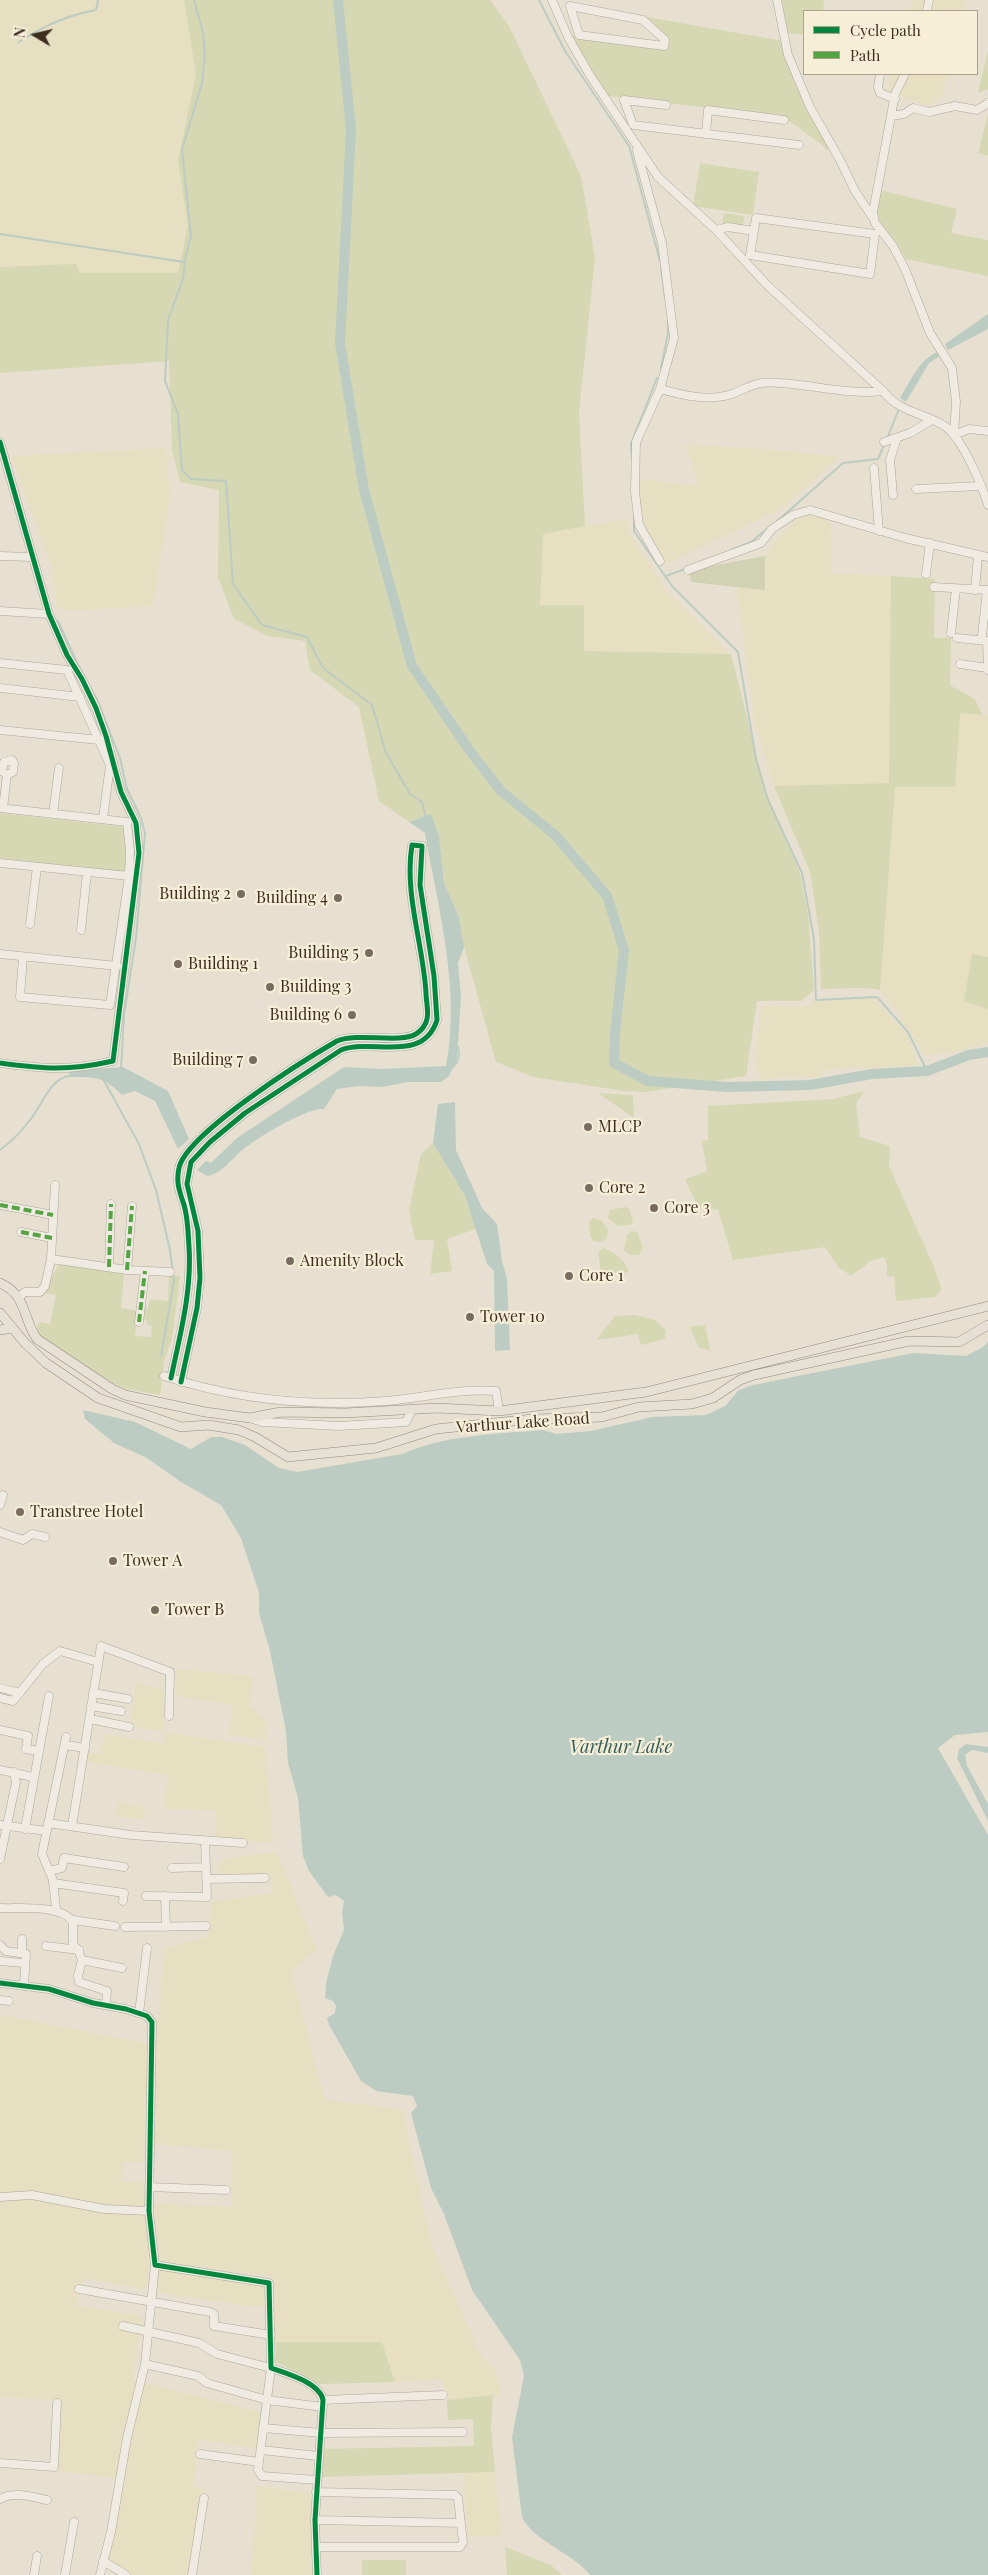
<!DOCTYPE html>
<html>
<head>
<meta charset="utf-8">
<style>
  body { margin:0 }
  #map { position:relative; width:988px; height:2575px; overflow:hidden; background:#e7e0d1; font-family:"Playfair Display",serif }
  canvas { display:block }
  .legend { position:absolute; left:803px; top:10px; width:175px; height:65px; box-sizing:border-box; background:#f7eed8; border:1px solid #ada18e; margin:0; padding:6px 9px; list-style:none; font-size:15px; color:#3d2e20 }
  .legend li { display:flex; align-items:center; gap:10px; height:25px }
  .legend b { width:25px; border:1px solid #ada18e }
  .north { position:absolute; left:10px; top:10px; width:50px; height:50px; -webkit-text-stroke:4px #f7eed8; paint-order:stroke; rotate:279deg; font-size:14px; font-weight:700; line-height:20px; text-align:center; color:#3d2e20 }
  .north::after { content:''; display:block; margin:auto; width:18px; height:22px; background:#3d2e20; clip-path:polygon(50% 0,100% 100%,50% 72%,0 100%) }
</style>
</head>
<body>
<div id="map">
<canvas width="988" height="2575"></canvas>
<ul class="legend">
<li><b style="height:6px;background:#00873e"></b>Cycle path</li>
<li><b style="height:6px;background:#54a441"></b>Path</li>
</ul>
<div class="north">N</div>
</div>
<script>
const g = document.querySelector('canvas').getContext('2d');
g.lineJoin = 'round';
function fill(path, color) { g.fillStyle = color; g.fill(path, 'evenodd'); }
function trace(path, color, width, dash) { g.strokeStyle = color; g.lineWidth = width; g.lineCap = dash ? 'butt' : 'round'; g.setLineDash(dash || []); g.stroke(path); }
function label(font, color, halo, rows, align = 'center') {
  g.font = font + ' "Playfair Display",serif'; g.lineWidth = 4.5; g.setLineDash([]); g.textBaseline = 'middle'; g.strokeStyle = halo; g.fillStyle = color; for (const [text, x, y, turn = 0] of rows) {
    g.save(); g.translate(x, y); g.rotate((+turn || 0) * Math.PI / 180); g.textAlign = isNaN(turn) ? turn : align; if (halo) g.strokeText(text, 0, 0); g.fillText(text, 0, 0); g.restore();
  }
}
fill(new Path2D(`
  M0 0H184L196 74 178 161 188 225 178 273H79L76 264 0 267Z
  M912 0H966L963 11H909Z
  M892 74H948L942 96 929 106 887 92Z
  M685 444 776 450 840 457 781 509 666 564 642 527 639 479 699 486Z
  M166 448 170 497 153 606 65 611 57 606 51 566 11 456Z
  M807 511 830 522 832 573 891 576 889 783 774 786 755 724 737 587 765 589V556L784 531Z
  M627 519V529L668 592 731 654 584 651 540 605 543 534Z
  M960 712 988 715V957L972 954 964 1001 988 1009V1043L955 1052 924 1056 909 1030 900 1021 901 1017 880 990 895 787Z
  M874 998 907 1035 913 1048 918 1066 879 1067 873 1070 857 1067 826 1070 819 1078 812 1079 806 1076 785 1077 762 1080 758 1073 756 1056 760 1008 763 1005 803 1007 813 1003 814 1000Z
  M177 1669 254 1676 249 1705 265 1719 267 1741 229 1734 232 1705 176 1696Z
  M136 1683 164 1690V1732L265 1747 273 1843 216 1839 215 1810 165 1809 167 1775 86 1762 88 1753 101 1754 104 1734 165 1744 164 1732 130 1726Z
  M118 1802 145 1808 144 1819 116 1816Z
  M277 1852 317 1950 291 1971 325 2100 402 2109 432 2246 480 2353 495 2369 501 2395 447 2400 443 2379 395 2382 381 2342H276L271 2276 161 2262 153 2203 231 2207V2151L153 2144 156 2041 165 1948 208 1937 212 1902 273 1893 270 1873 218 1876 222 1859Z
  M7 2016 149 2044 144 2163 124 2162 122 2182H145L150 2261 146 2290 85 2278 76 2305 142 2316 133 2380 264 2413 259 2450 199 2439 193 2487 204 2489 189 2575H130L107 2558 122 2479 56 2471 60 2401 0 2397V2017Z
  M159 2268 264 2287 267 2307 239 2305 156 2292Z
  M495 2472 501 2536H468L464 2473Z
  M257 2486 314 2494 313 2575H251Z`), '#e6dfc2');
fill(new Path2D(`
  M184 0H490L509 26 581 176 595 257 579 413 585 526 543 534 540 605H584V651L731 654 765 789 800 873 808 914 814 990 801 1001H757L746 1076 645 1092 624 1091 533 1077 496 1062 464 947 459 917 444 883 439 836 431 815 409 822 379 801 359 707 310 670 305 641 268 636 234 619 218 577 219 490 180 482 172 450 169 361 0 373V267L76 264 79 273H178L188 225 178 161 196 74Z
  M782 0H824L823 11H804V35L787 33Z
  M647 17 783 41 830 149 825 150V147L784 117 608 96 571 36 668 49 669 42Z
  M988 51V89L978 93Z
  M988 114V156L978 153Z
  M700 163 759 172 753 215 693 206Z
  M879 190 957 209 951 233 988 240V276L906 259 898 245 876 217Z
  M724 213 744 216 743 226 722 223Z
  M891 576 935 579 934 638H951L950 685 975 699 982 715 960 713 955 787H895L880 990C863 986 839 989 821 989L819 931 810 872 774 786 889 783Z
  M0 813 125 827 127 830 125 869 122 872 0 858Z
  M972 954 988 957V1009L964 1001Z
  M864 1091 856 1104 860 1137 890 1146 889 1166 933 1265 942 1290 935 1297 896 1301 894 1276 887 1277V1266L884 1257 871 1261 851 1276 838 1267 825 1247 733 1260 718 1210 698 1207 685 1179 707 1171 702 1141 708 1140V1106L833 1099Z
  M598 1093 633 1095 634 1118Z
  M433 1143 465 1196 476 1229 447 1239 452 1271 430 1274 434 1240H415L409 1210 421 1154Z
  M626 1207 629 1209 633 1221 630 1225 618 1226 608 1218 610 1210Z
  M594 1218 602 1221 608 1230 607 1238 601 1242 593 1241 590 1236 589 1221Z
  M632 1231 637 1232 643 1248 639 1255H630L624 1250 627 1235Z
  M604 1248C613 1252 628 1261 628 1272L607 1274 601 1272 598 1252Z
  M61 1262 124 1273 121 1308 138 1311 135 1336 151 1337 152 1326 147 1325V1320L142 1319 143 1308H148L150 1299 168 1301 169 1274 180 1276 172 1339 164 1361 160 1395 122 1388 83 1366 34 1331 40 1322 50 1324 56 1295 44 1293 47 1284Z
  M635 1315 655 1320 666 1330 665 1339 641 1345 638 1334 596 1340 615 1316Z
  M705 1325 710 1350 699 1348 690 1327Z
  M276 2342H382L395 2382 319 2384 276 2362Z
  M493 2395 491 2427 495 2472 322 2477 324 2449 474 2446 473 2419 448 2420 447 2400Z
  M505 2547 551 2565 562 2575H507Z
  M362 2560H406V2575H362Z`), '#d6d7b3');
fill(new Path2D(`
  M765 556V590L691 582 689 570Z`), '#d1d1b3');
fill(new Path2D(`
  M988 314V329L948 350 945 344Z
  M937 352 941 355 929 363 906 402 900 398C910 382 919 360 937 352Z
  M431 814 439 836 444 883 459 917 464 947 458 963 461 997 457 1059 449 1076 441 1082H408L382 1087 359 1086 337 1089 324 1109C305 1108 257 1138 241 1151 231 1160 221 1174 207 1176L197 1170 206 1161 211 1163 237 1138 344 1067 381 1069 446 1066C461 989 438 908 425 833L409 822Z
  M123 1067 168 1091 189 1139 178 1149 155 1101 135 1091 122 1095C104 1077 96 1077 71 1077L68 1071Z
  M455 1102 456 1150 482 1208 497 1224 502 1261 507 1279 510 1350 495 1351 494 1271 487 1264 465 1196 433 1143 438 1104Z
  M988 1342V1732L955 1735 938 1748 988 1835V2575H590C572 2552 534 2542 522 2517L512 2437 524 2376 520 2360 472 2290 444 2214 431 2188 411 2113 417 2106 413 2096 376 2091 361 2081 329 2025 327 2018 335 2013 336 2006 333 2001 325 1998 326 1983 333 1956 344 1930 342 1912 344 1901 336 1895 328 1897 309 1871 303 1856 298 1798 288 1763 286 1731 270 1651 259 1613V1593L241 1538 221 1505 181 1482 147 1458 114 1443 85 1419 83 1410 135 1422 191 1449 211 1437H222L245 1445 279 1468 297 1472 402 1454C445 1435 496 1434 543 1430L556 1434 591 1431 652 1417 706 1415 725 1406 739 1390 753 1385 913 1353 966 1356 983 1347Z
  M966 1744 988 1747V1753L972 1750 965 1755 967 1766 988 1804V1821L957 1758 959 1749Z`), '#bcccc2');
trace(new Path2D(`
  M194 0 203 33 205 56 202 83 182 150 191 236 186 254 183 279 168 320 165 381 178 414 182 470 191 479 226 481 233 584 262 625 307 637 323 668 372 705 386 753 410 794 422 802 426 818
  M539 0 565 51 629 146 660 261
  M19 42C43 26 68 15 96 10L98 0
  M0 234 184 262
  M661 268 664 289
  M664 294 666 300
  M661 368 668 333V317
  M887 439 898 411
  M632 460 631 444 657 378
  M634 512V531L672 586 738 652 756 759 768 800 802 873 814 939 816 1000 877 997 908 1032 927 1071
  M775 523 843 463 878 459 884 445
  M733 549 751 542 767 529
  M666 576 685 569
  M58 621 80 669
  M88 684 97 699 120 758 127 789 141 818 145 833 136 938 124 1015 121 1069
  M451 1069C459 1063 460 1056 458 1047
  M103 1079 139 1144 156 1190 170 1250 174 1281 161 1356
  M0 1150C12 1141 21 1132 30 1120 41 1107 51 1076 71 1076`), '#bcccc2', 2);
trace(new Path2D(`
  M338 0 351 130 340 343 364 490 412 666 470 751 501 791 556 836 607 896 624 950 615 1033 614 1063 648 1081 727 1087 810 1085 872 1074 927 1071 969 1055 988 1052`), '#bcccc2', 10);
const minor = new Path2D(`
  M552 0 568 37 589 74 658 177 716 230 768 286 883 391C899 412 921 412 943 425 961 435 982 485 988 505
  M777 0 788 55 810 107 840 160 855 191 873 218
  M570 6 643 20 665 40 664 46 579 35Z
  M927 11 929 0
  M880 74 878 87 880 93 895 99
  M988 103 977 110 955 106 929 112 913 108 904 114 891 116 873 212 875 223 893 246 905 269 930 333 952 368 956 402 954 435 969 429 988 431
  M666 105 624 100 633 125 799 145
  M891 116 895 94 905 74
  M706 134 708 110 784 120
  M637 151 662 243 674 338 660 389 636 442 635 492 639 525 660 561
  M716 230 728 227 754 231 750 255 870 274 875 234 756 218 754 231
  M660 389C683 395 708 402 732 394 752 386 756 381 780 383 815 385 848 395 883 391
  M0 442 49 614 67 655 82 679 96 708 106 736 121 792 136 823 139 853 113 1061C69 1071 44 1069 0 1063
  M884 442 910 433 932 420
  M874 468 879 531
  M916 489 980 486
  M893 495 890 460 897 438
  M0 556 31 557
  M688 570 761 543 772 529 793 515 810 510 905 538 988 557
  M926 574 930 543
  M934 587 988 590
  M975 590 978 556
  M0 611 49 614
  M951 633 956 589
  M982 636 987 590
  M957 638 987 641 988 670
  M0 663 67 670 110 765 103 819
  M960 664 987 668
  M0 688 80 697
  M0 730 99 740
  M0 808 127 822 130 851 129 876 110 1005 20 997 23 957
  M3 808 7 775 2 771 4 762 12 760 14 763 13 772 7 775
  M53 814 59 768
  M0 863 129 876
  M30 924 37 867
  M81 930 87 872
  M0 954 117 966
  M0 1205 53 1215
  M21 1232 52 1238
  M51 1259 127 1270 170 1272
  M109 1267 111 1204
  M127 1270 132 1206
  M19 1297 25 1292H40L45 1286 51 1259 55 1185
  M139 1322 145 1271
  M164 1376C237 1400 310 1407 386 1401 422 1398 460 1388 496 1391L499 1411
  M171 1378C180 1335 192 1291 189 1247 188 1232 188 1215 183 1202 179 1190 176 1181 179 1168 186 1134 304 1060 337 1041 359 1032 398 1044 416 1034 421 1031 426 1025 427 1019 429 1011 426 1001 426 993 423 943 404 894 412 845L422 846 420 885 434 976 437 1020C423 1064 373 1038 341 1050L245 1113 210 1142 191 1162 187 1184 198 1231 200 1278 197 1308 181 1382
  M250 1418 262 1422 339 1426 406 1422 412 1410
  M0 1505 3 1495
  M0 1532 23 1540 32 1534 45 1537
  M0 1688 20 1693
  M93 1693 128 1699
  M0 1698 13 1701 43 1664 60 1651 98 1662
  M91 1706 121 1711
  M90 1719 129 1727
  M0 1730 28 1736 26 1749 39 1751
  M65 1745 85 1748
  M0 1770 33 1777
  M48 1823 131 1835 243 1843
  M0 1825 47 1831
  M72 1826 101 1646 170 1672 169 1716
  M25 1829 49 1696
  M0 1859 16 1782 14 1772
  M172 1868 206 1867
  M49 1871 62 1868 64 1858 124 1867
  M207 1879 265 1878
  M53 1883 124 1893 123 1901
  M146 1896 207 1897 205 1841
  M165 1896 166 1927
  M0 1908C20 1909 62 1904 73 1922V1945L78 1949 82 1960 122 1968
  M56 1909 53 1880 42 1854 66 1737
  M73 1920 115 1926
  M125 1927 206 1926
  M0 1945 6 1951 26 1954 24 1986
  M46 1946 79 1950
  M22 1952V1939
  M82 1960 78 1976 79 1982 107 1991 106 2005
  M0 1961 23 1963
  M0 1983 49 1989 93 2003 126 2009 147 2016 152 2022 149 2211 155 2265 269 2283 271 2368C286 2373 320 2383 323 2400L315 2520 317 2575
  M0 2000 9 2001
  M139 2013 147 1948
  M149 2187 226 2190
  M0 2197 32 2195 104 2209 149 2211
  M79 2289 210 2312 214 2314V2326L271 2335
  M123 2326 199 2343 217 2354 271 2368 259 2462 200 2454
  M145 2364 198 2376 207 2383 267 2400 323 2407
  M323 2400 443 2395
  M263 2428 321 2433 463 2432
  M261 2450 318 2456
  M259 2462 258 2470 262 2476 317 2480
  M0 2463 54 2467 57 2403
  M316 2492 455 2495 458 2498 463 2542 460 2547H317
  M0 2499C14 2491 32 2497 47 2500
  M315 2520 461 2523
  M103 2561 126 2575
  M34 2575 37 2556
  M65 2575 74 2522
  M100 2575 111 2532 127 2438 145 2364 155 2265
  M192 2575 204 2498`);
const major = new Path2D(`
  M0 1283C28 1296 22 1318 37 1339L112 1389 125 1395 205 1412 250 1418 281 1412 345 1413 437 1408 499 1411 646 1392 988 1306
  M0 1313 25 1343 46 1363 98 1398 181 1427 208 1425 239 1430 255 1437 288 1457 376 1448 436 1429 533 1419 602 1417 639 1407 692 1404 713 1398 740 1380 754 1375 909 1341 959 1342 988 1325
  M0 1330 12 1328`);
trace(minor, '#ada599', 9);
trace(major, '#928b80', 10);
trace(minor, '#efebe3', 8);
trace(major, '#e6e1d4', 9);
trace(new Path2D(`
  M0 1205 53 1215
  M21 1232 52 1238
  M109 1267 111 1204
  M127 1270 132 1206
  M139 1322 145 1271`), '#54a441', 4, [8, 4]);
trace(new Path2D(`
  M0 442 49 614 67 655 82 679 96 708 106 736 121 792 136 823 139 853 113 1061C69 1071 44 1069 0 1063
  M171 1378C180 1335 192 1291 189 1247 188 1232 188 1215 183 1202 179 1190 176 1181 179 1168 186 1134 304 1060 337 1041 359 1032 398 1044 416 1034 421 1031 426 1025 427 1019 429 1011 426 1001 426 993 423 943 404 894 412 845L422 846 420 885 434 976 437 1020C423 1064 373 1038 341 1050L245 1113 210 1142 191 1162 187 1184 198 1231 200 1278 197 1308 181 1382
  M0 1983 49 1989 93 2003 126 2009 147 2016 152 2022 149 2211 155 2265 269 2283 271 2368C286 2373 320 2383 323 2400L315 2520 317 2575`), '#00873e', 5);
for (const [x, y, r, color] of [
  [241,894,5,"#786c5e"],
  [338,898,5,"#786c5e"],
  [369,953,5,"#786c5e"],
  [178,964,5,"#786c5e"],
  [270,987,5,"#786c5e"],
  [352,1015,5,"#786c5e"],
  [253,1060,5,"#786c5e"],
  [588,1127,5,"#786c5e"],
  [589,1188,5,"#786c5e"],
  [654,1208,5,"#786c5e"],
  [290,1261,5,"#786c5e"],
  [569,1276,5,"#786c5e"],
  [470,1317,5,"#786c5e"],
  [20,1512,5,"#786c5e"],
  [113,1561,5,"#786c5e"],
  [155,1610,5,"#786c5e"]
]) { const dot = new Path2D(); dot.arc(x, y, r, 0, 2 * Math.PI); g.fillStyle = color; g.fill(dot); trace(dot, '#f7eed8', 2); }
label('16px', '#3d2e20', '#f7eed8', [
  ["Building 2",231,894,"right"],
  ["Building 4",328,898,"right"],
  ["Building 5",359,953,"right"],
  ["Building 1",188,964],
  ["Building 3",280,987],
  ["Building 6",342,1015,"right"],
  ["Building 7",243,1060,"right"],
  ["MLCP",598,1127],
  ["Core 2",599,1188],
  ["Core 3",664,1208],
  ["Amenity Block",300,1261],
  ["Core 1",579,1276],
  ["Tower 10",480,1317],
  ["Transtree Hotel",30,1512],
  ["Tower A",123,1561],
  ["Tower B",165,1610]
], 'left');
label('16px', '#3d2e20', '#f7eed8', [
  ["Varthur Lake Road",523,1423,-4]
]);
label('italic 18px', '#2f5d5a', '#f7eed8', [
  ["Varthur Lake",621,1747]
]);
</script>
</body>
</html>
